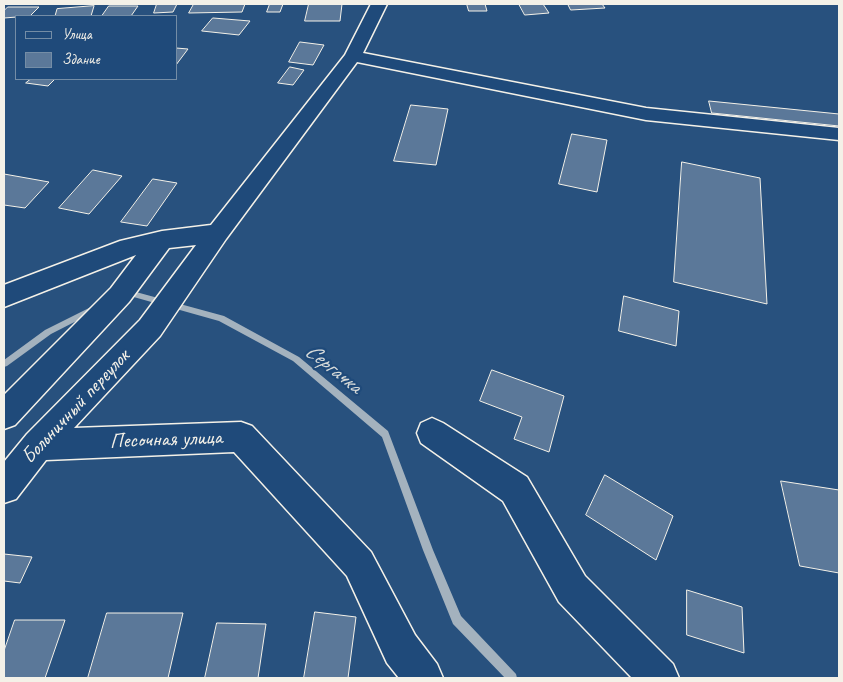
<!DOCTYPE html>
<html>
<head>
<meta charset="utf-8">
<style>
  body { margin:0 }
  #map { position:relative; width:843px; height:682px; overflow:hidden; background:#28517e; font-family:Caveat,sans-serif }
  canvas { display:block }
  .frame { position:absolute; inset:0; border:5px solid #f4f1e8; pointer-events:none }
  .legend { position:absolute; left:15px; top:15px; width:162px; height:65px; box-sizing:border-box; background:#1f4a7a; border:1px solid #748da6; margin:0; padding:6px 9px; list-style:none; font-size:15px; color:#f4f1e8 }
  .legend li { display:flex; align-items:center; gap:10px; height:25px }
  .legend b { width:25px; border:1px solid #748da6 }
</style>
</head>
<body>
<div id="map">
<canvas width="843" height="682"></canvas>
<div class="frame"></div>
<ul class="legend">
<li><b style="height:6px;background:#1f4a7a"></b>Улица</li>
<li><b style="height:14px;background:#5b7899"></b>Здание</li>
</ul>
</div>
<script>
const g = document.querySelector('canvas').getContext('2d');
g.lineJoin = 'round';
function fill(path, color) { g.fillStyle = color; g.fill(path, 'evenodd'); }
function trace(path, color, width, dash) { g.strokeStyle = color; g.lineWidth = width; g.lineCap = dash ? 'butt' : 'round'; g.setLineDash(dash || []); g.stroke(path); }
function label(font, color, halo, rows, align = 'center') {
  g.font = font + ' Caveat,sans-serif'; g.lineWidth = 4.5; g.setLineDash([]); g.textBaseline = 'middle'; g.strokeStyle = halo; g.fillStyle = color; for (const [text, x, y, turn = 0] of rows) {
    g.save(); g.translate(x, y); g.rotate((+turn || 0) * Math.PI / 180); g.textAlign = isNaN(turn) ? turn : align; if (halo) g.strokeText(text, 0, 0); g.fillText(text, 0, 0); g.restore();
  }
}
fill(new Path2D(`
  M125 289 224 316 299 357 388 431 433 550 461 616 516 674 517 678H505L453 624 423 550 382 437 293 361 219 321 123 294 121 292Z
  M95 305 98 306 99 308 98 310 51 334 7 366 4 367V360L45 330Z`), '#a4b2be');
const building = new Path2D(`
  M157 4H177L173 12 154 13Z
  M194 4H245L242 12 189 13Z
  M270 4H283L280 12H267Z
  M309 4H342L340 21H305Z
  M467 4H485L487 11H469Z
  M519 4H543L549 13 525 15Z
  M568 4H602L605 8 571 10Z
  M94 6 91 16H55L57 9Z
  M109 6H138L131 16H102Z
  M8 7H39L30 16 4 18V11Z
  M213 18 250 21 239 35 202 31Z
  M300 42 324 45 313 65 289 62Z
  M176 48 188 49 176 65Z
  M290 67 304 70 293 85 278 83Z
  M31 79H55L48 86 26 83Z
  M709 101 839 114V126L712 113Z
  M411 105 448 109 436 165 394 161Z
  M572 134 607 140 597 192 559 184Z
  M682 162 760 178 767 304 674 282Z
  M93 170 122 176 89 214 59 208Z
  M4 174 49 182 25 208 4 205Z
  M153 179 177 183 147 226 121 222Z
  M624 296 679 311 676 346 619 331Z
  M492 370 564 396 549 452 514 439 522 417 480 401Z
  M605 475 673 516 656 560 586 515Z
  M781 481 839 490V573L800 566Z
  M4 554 32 557 20 583 4 581Z
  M687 590 742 607 744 653 687 635Z
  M315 612 356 617 348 678H304Z
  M107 613H183L168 678H88Z
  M15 620H65L45 678H4V651Z
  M217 623 266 624 258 678H205Z`);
fill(building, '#5b7899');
trace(building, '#f4f1e8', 1);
const minor = new Path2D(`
  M371 4H387L363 53 646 108 839 128V140L646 120 357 62 226 239 160 336 74 428 241 422 252 426 371 552 415 635 437 664 443 678H399L387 663 347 576 234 452 46 460 16 499 4 503V462L27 434 140 320 196 245 169 248 129 302 15 425 4 429V395L111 288 136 255 4 307V285L120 241 162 231 211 225 345 55Z
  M432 418 443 423 527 477 585 576 673 664 679 678H632L559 602 503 501 421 443 417 433 421 423Z`);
trace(minor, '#f4f1e8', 3);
fill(minor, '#1f4a7a');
label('21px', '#f4f1e8', '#1f4a7a', [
  ["Больничный переулок",76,407,-47],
  ["Песочная улица",166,440,-2]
]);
label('italic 22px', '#d9dcda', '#1f4a7a', [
  ["Сергачка",333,369,39]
]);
</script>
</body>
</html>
